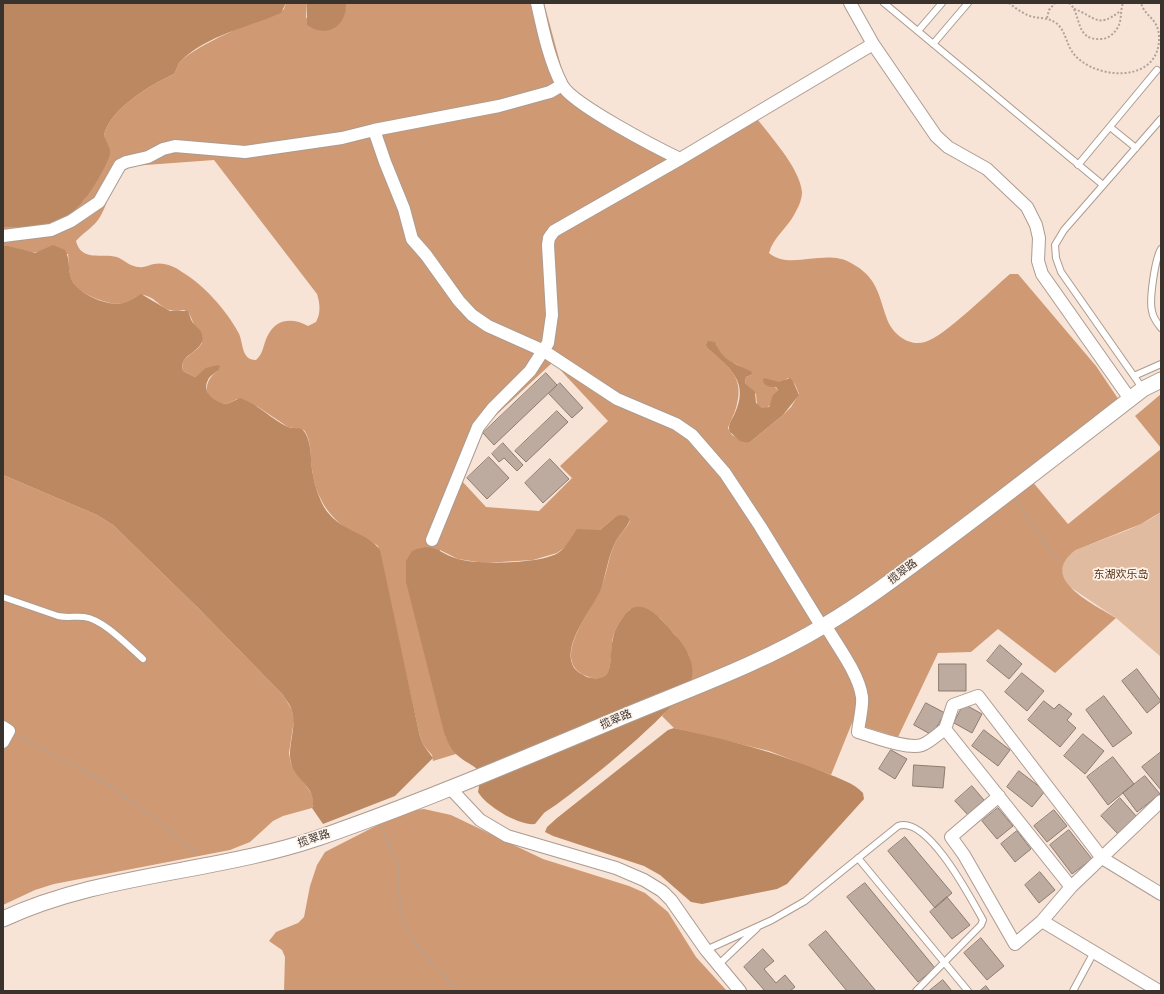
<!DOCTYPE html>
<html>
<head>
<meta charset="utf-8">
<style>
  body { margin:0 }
  #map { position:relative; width:1164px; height:994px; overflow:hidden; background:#f7e4d7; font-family:"DejaVu Sans",sans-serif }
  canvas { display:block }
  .frame { position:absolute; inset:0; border:4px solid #39322d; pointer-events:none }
</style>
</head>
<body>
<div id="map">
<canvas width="1164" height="994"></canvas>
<div class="frame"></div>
</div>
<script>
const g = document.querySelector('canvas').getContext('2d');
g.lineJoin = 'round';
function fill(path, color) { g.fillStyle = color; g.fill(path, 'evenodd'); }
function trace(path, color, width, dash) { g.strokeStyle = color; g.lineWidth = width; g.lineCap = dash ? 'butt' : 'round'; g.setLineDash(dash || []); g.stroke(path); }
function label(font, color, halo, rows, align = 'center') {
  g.font = font + ' "DejaVu Sans","Noto Sans SC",sans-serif'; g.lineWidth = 3.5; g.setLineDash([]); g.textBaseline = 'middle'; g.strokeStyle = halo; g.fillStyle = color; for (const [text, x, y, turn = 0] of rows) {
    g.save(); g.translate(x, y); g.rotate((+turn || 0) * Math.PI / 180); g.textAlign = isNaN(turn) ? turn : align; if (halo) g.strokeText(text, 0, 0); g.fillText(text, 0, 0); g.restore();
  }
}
fill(new Path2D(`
  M1161 512V657L1116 618 1070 587C1061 577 1058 564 1069 555 1076 549 1086 546 1094 543 1117 534 1142 526 1161 512Z`), '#e1bba0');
fill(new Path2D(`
  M286 3H307L306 18 346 8V3H544L565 81 574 94 664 146 678 152 685 151 752 112C767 133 800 167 802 192 802 200 798 208 794 215 787 228 773 238 769 253 790 271 825 248 851 263 877 277 878 293 887 319 892 333 908 347 925 342 944 337 992 289 1010 274H1018L1096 366 1119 400 1026 474 1068 524 1161 449V512L1141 524 1076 550C1036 578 1094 604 1116 618L1055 673 998 629 971 652 938 653 898 737 852 723 831 775 769 751 674 728 662 716 690 682 692 674 689 656 676 636 660 618 630 609C622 617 616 627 613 637 611 646 612 670 606 676 601 680 594 679 589 677 547 663 591 612 600 590 607 575 608 558 615 543 619 535 626 529 630 521L627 516 615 517 600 530H589L557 553 533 560 484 563 458 559 440 550 445 736 456 754 433 761 432 755 424 746 420 737 378 546C370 540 360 536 351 531 328 518 315 495 312 469 310 456 312 441 304 430L288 427 258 407 237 399 227 404C205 402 200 385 217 371H203L195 377 183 371C179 356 196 354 202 343L189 313 184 310C161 315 160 298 143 295 136 294 133 300 127 303 113 307 82 296 74 284 68 276 69 263 68 254L38 252 31 253 9 246H3V227L26 228 71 214 85 199 110 156 104 135C110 109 150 85 174 74 177 70 177 64 181 61 197 45 256 19 278 14L284 9ZM214 160 317 294C320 304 321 313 316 322L308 326C293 318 277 318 268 335 263 344 264 353 256 360 240 360 244 341 238 332 227 311 203 284 182 272 174 266 164 262 154 264 149 265 144 268 139 267 131 267 124 260 117 257 102 253 81 262 76 241 84 232 94 227 100 217 110 201 112 173 132 166ZM707 343 716 344C721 365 741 361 751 375L746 377 745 383 756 394 757 405 762 408H767C773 403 772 396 778 390L775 387 776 382H782L788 378C795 381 796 387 799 394L791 407 783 415 749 443 732 435 728 428C730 421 734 415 736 408 745 378 730 367 708 349ZM553 362 608 421 560 466 572 478 539 511 486 507 461 480 479 431Z
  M1161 394V448L1135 416Z
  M3 475 97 515 113 525 199 609 283 695 292 710 294 720 289 753 291 764 313 796 314 801 312 808 283 816 273 821 250 842 230 850 54 884 35 890 3 905Z
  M424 809 451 815 543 859 629 886 645 893 668 912 696 957 727 991H284L285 957 282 950 269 941 276 932 298 923 304 917 310 886 317 865 325 852 405 811Z`), '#cf9973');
fill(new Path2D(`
  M3 3H286L281 13C249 27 207 35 181 61 177 64 177 70 174 74 150 85 110 109 104 135L110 150V156C98 181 81 214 53 224 37 229 19 228 3 227Z
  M307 3H346C347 26 327 39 307 25Z
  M53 245 65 250C70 258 68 269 71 278 76 294 111 309 127 302 132 300 136 296 141 294L170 311H188C190 315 190 319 193 323 195 326 199 328 201 332 210 352 177 352 183 371L195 377 206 368 218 365 220 366 219 369C216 373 210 375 208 380 201 393 216 403 227 404L240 398C258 404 271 419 288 427 294 429 299 427 303 430 313 442 310 461 313 475 315 486 319 498 324 507 339 532 368 532 380 550L420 737 424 746 433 758 395 796 323 824 312 808C319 790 295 780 291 763 287 746 297 728 292 711 291 706 286 700 283 695L199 609 113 525 97 515 3 475V246H9L35 253Z
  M708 341 715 342C723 362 734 362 752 372L751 375 746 377 745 383 755 392 756 403 762 408 769 407 773 395 778 390 776 387C771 387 765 387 763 381L764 378 779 382 790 378 793 381 799 395 783 415 749 443 740 441 730 432C727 426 731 421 734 415 750 383 731 368 708 349L706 345Z
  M620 515 627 516 630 520C626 529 619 535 615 543 608 557 606 574 601 589 593 609 562 643 573 666 576 672 582 674 587 677 594 679 605 680 608 672 612 663 610 649 613 639 614 631 618 624 623 617 640 591 663 621 676 636 685 646 695 662 692 677 685 705 573 795 544 813L535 824C519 826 486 806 478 792 484 763 474 770 457 755 451 750 448 742 445 736L406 582V561L412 551C434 541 438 553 458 559 478 565 540 564 558 553 566 548 572 536 577 529L600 530 615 517Z
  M674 728C728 740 774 751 826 773 838 778 854 783 863 793L864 799 787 884 777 889 702 904 691 902 660 875 644 866 553 836 545 832 547 827 557 818 668 730Z`), '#bc8862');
const building = new Path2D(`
  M546 373 557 385 494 445 483 433Z
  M560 383 583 408 572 418 549 394Z
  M557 411 568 422 526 462 515 451Z
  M503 443 523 465 517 471 504 458 499 462 492 454Z
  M489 457 509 478 487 499 467 478Z
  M550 459 569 479 543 503 525 483Z
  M1000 645 1022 664 1009 679 987 661Z
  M939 664H966V691H939Z
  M1137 669 1161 701 1147 713 1122 681Z
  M1022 673 1044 691 1027 711 1005 692Z
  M1104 696 1132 733 1113 747 1086 710Z
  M1044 701 1054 709 1059 704 1072 714 1067 720 1076 728 1060 747 1028 720Z
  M926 703 945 713 932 735 914 725Z
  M964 704 982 714 972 733 954 723Z
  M984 730 1010 750 998 766 972 746Z
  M1083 734 1104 751 1085 774 1064 756Z
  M891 750 907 759 895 779 879 769Z
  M1161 752V790L1142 767Z
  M1113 757 1134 784 1108 805 1087 777Z
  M914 765 945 767 943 788 913 786Z
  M1019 771 1045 791 1032 807 1007 787Z
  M1145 776 1160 794 1137 812 1123 793Z
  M972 786 984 800 968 815 955 801Z
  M1120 798 1137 817 1118 834 1101 816Z
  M998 808 1013 826 997 839 982 821Z
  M1054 810 1067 826 1047 842 1034 826Z
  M1069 830 1092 859 1072 874 1050 845Z
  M1017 831 1031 849 1015 862 1001 844Z
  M905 837 952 893 935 908 888 851Z
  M1040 872 1055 890 1039 903 1025 885Z
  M865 883 935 968 918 982 847 897Z
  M947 897 970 925 952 939 930 912Z
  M826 931 876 991H847L809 945Z
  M981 938 1004 966 987 980 964 953Z
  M763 949 774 961 764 969 776 983 785 975 795 987 790 991H765L744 967Z
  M943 980 952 991H929Z
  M986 986 990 991H980Z`);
fill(building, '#bdab9f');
trace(building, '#8c7b70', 1);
const service = new Path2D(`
  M884 3 1103 185
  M918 31 942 3
  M933 44 968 3
  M1110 127 1136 148
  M1078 165 1157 70
  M1161 249C1155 259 1149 300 1152 311 1153 318 1157 323 1161 328
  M1134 376 1161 364
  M1143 389 1061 272 1056 258 1055 245 1064 230 1161 119
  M3 597 58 616C67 618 75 616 84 617 103 619 128 646 143 659
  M858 858 968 991
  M706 950 772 920 805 901 898 826C928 815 971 899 983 920L981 925 916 991
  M718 965 757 928
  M1073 991 1094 952`);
const minor = new Path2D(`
  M537 3C543 30 549 60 562 85 572 104 657 148 680 159
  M850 3 873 44 936 136 948 147 987 169 1027 207 1036 225 1039 238 1038 261 1042 274 1130 399
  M374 130 499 106 550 92 562 85
  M3 236 51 230 71 221 99 202 120 165 126 162 148 157 163 149 175 146 245 152 342 138 374 130 385 162 404 209 412 239 426 255 459 301 472 315 488 326 544 351 617 399 676 424 692 435 725 473 760 526 822 627
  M432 540 478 427 493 408 530 371 548 343 552 315 548 245 549 238 554 231 680 159 873 44
  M825 625C837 645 859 674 862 697 863 708 859 721 858 732 873 736 907 750 922 745 930 742 938 734 945 729L1071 887
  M3 727 9 731 3 742
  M945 729 953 705 978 696 1102 858 1161 894
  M450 788 480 820 507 836 616 868 644 880 662 891 671 900 706 950 740 991
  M999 796 951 837 964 855 1015 944 1042 921 1071 887 1161 801
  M1042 921 1159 991`);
const tertiary = new Path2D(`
  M3 919C102 873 215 873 318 838 419 803 517 761 615 720 686 690 759 665 825 625 867 600 906 570 945 541 1012 491 1077 440 1143 389L1161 380`);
trace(service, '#ac9b8f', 8);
trace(minor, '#ac9b8f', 14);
trace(tertiary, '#ac9b8f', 17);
trace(new Path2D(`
  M1009 3C1015 8 1022 13 1030 16 1039 19 1048 17 1056 23 1068 32 1065 49 1080 60 1106 81 1161 80 1159 36 1158 18 1145 17 1141 3
  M1069 3C1082 13 1074 41 1101 39 1108 39 1114 34 1118 27 1122 20 1120 11 1123 3
  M1074 9C1095 16 1097 29 1119 12
  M1047 18 1049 10 1055 3
  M1017 501 1059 563
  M19 736 106 783 172 831 198 855
  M382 828 398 866 400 910 406 930 413 941 459 991`), '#b1a298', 2, [2, 2]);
trace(service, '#fff', 6);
trace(minor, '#fff', 12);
trace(tertiary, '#fff', 15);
label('11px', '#39322d', '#fef3eb', [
  ["揽翠路",903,572,-37],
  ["揽翠路",616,720,-23],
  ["揽翠路",314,839,-19]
]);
label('11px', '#563215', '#fef3eb', [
  ["东湖欢乐岛",1121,575]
]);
</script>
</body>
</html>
